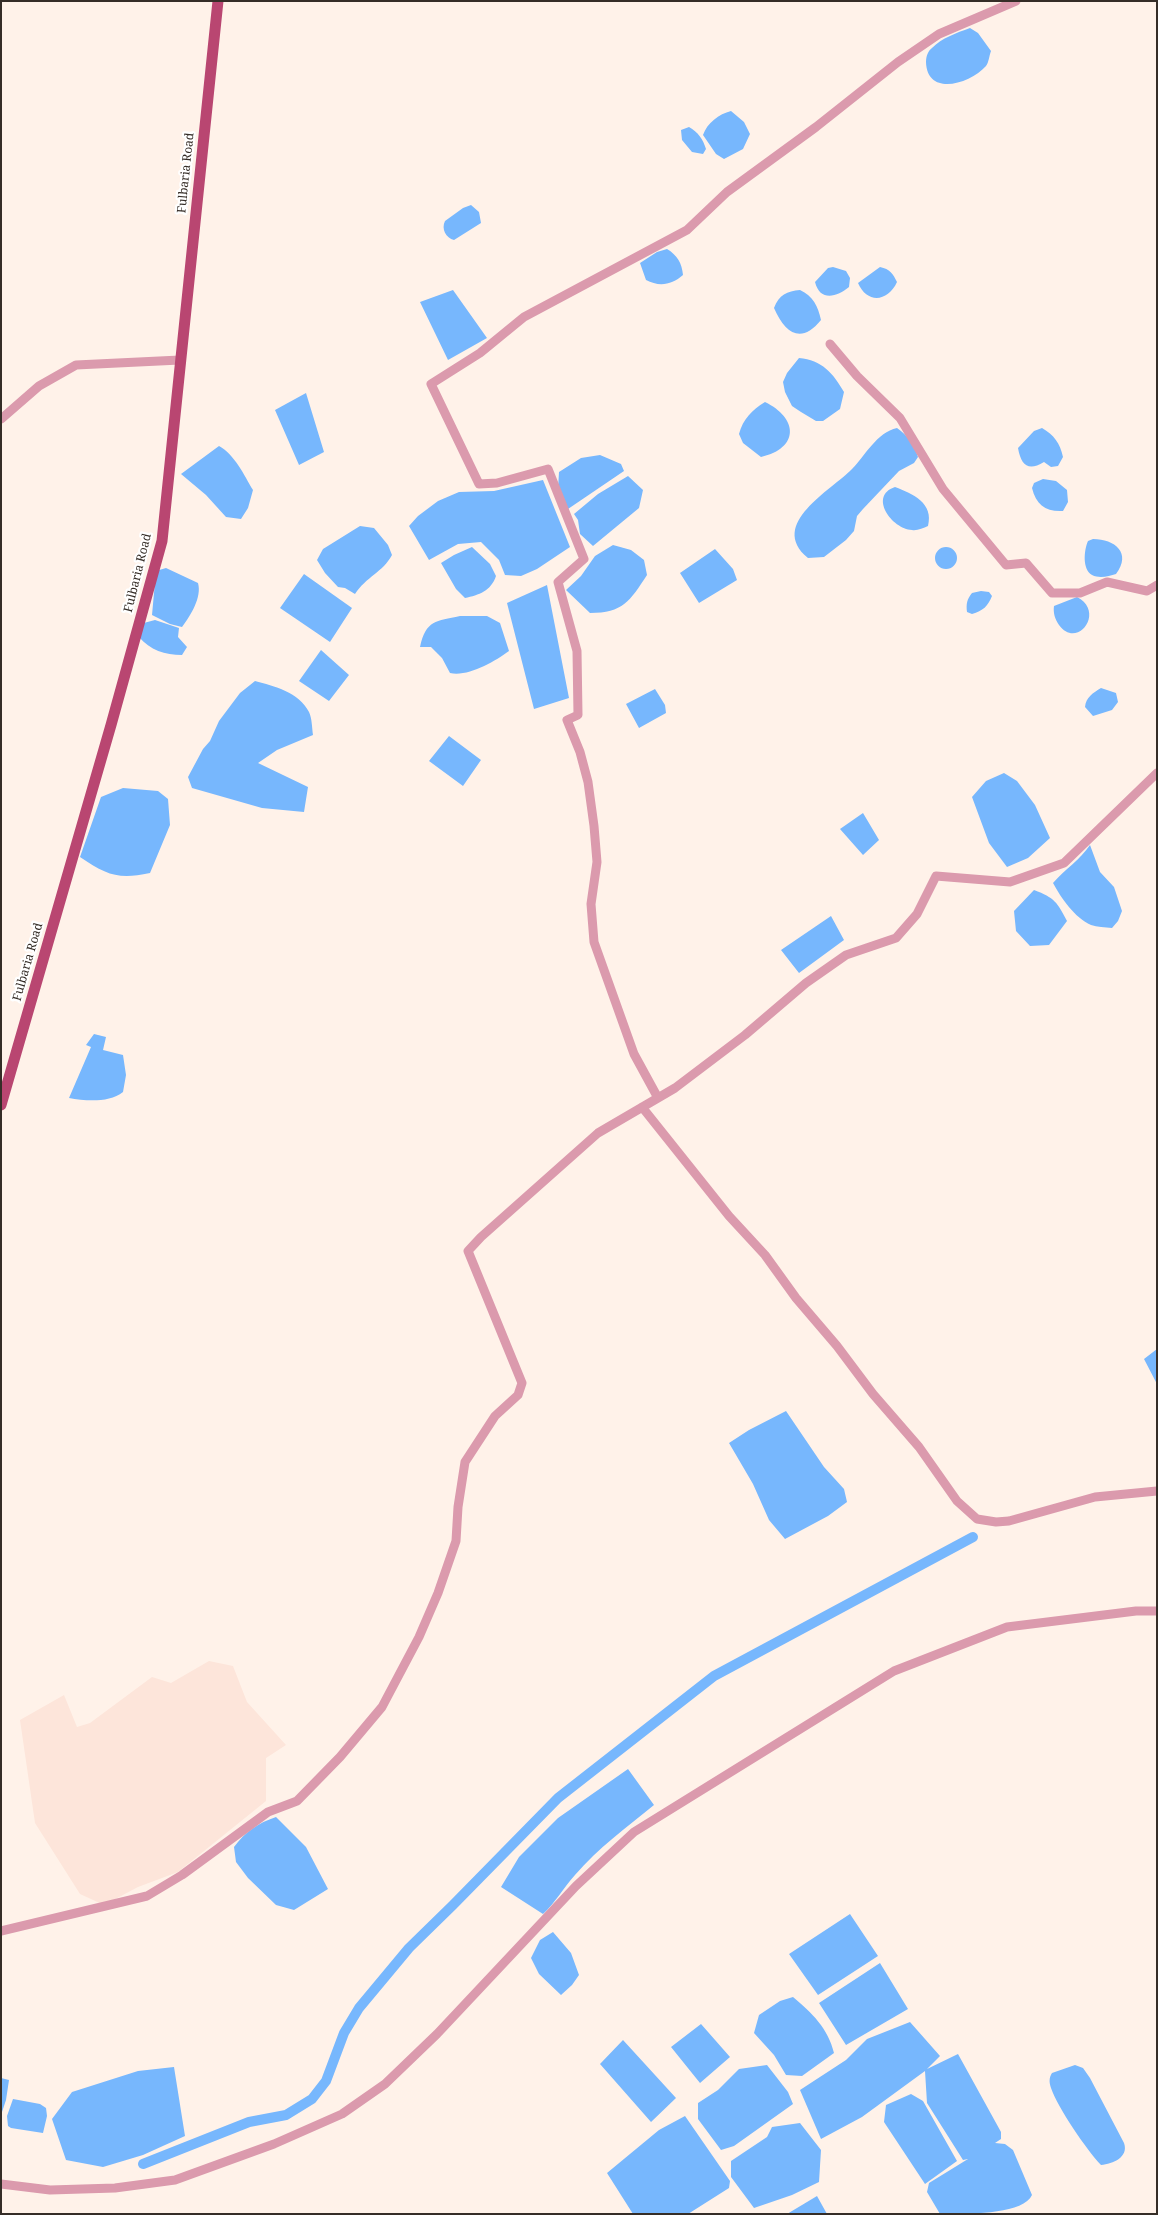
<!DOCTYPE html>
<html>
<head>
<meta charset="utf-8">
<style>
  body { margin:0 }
  #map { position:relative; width:1158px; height:2215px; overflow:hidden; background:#fff2e9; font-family:"Noto Serif",serif }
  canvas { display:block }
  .frame { position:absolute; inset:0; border:2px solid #352d27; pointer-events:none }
</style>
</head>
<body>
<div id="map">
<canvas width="1158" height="2215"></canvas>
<div class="frame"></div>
</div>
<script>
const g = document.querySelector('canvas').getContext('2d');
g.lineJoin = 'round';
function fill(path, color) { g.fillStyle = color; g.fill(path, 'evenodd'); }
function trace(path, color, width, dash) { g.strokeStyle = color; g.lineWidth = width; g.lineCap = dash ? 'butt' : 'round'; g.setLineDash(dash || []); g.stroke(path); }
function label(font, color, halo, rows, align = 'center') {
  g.font = font + ' "Noto Serif",serif'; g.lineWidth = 4.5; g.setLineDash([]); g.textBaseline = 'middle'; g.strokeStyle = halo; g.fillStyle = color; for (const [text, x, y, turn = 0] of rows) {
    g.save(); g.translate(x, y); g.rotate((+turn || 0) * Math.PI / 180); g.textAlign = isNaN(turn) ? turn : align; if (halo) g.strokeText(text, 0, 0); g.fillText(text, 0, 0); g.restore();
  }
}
fill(new Path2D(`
  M209 1661 233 1666 247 1702 286 1745 266 1758V1801L178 1872 138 1887 104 1905 80 1894 35 1823 20 1720 64 1695 77 1727 90 1723 152 1677 171 1683Z`), '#fde5da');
fill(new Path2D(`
  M970 28 978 33 991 51C989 56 989 62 986 66 970 84 927 97 926 62 926 56 928 51 932 48 942 38 956 33 970 28Z
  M731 111 744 122 750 134 743 149 724 159 716 154 703 135C707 123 719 114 731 111Z
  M689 127C698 132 703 139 706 149L703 154 692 152 682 140 681 130Z
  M471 205 479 212 481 223 454 240C446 238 441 229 445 221L463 208Z
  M667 249C677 255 682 263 683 275 672 285 659 287 646 280L640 263 657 252Z
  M833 267 846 271 850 278 849 287C837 297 820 302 815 282L828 268Z
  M880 267C890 269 893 274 897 282 888 302 867 304 858 283Z
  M453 290 487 338 448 360 420 302Z
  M800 290C813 296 818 306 821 320 801 345 785 333 774 308 779 295 787 291 800 290Z
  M799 358C822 360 833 373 844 392L840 409 823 421H816L801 412 792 406 785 392 783 382 787 373Z
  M306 393 324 452 299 465 275 410Z
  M765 402C798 418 800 448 761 457L743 443 739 434C743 419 752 410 765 402Z
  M897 428C908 436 914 444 918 457L914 463 899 471 863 509 857 516 854 531 846 540 824 557 808 558C767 524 832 490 852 469 865 456 877 432 897 428Z
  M1042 428C1054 435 1060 443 1063 457L1058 466 1051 467 1044 462C1028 472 1021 465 1018 448L1034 431Z
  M219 446C235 455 244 475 253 490L248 508 241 519 226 517 206 495 181 474Z
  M600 455 621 464 624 471 568 509 558 489 559 472 581 458Z
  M628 476 643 490 639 508 593 546 580 534 578 520 574 514 598 494Z
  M1043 479 1056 481 1067 490 1068 502 1063 511C1046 512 1036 505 1032 488L1034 483Z
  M543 480 570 547 537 569 521 576 505 575 499 560 481 542 458 544 429 560 409 526 418 516 438 501 459 492 494 491Z
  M895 487C913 494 934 503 928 526 923 528 917 531 912 530 892 529 868 496 895 487Z
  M360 526 374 528 388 545 392 555C383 572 366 577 355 594L345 588 338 587 325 573 317 560 323 549Z
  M1093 539C1115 539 1132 553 1116 574 1109 576 1100 579 1092 575 1082 569 1084 550 1088 541Z
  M613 545 631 550 644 560 647 575C630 601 623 613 590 613L566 590 581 576 595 556Z
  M472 547 490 564 496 576C491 591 479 595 465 598L456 589 441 563 454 555Z
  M935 558a11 11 0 1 1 22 0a11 11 0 1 1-22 0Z
  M715 549 733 569 737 580 699 603 680 573Z
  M166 568 198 583C202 597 191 615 182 627L170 624 152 615 156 571Z
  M304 574 352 608 330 642 280 608Z
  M547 585 569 698 534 709 507 603Z
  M981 591 989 592 992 596C988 606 983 611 972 614L967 612C966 604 967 599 972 593Z
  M1077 597C1106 612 1077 650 1059 625 1055 619 1053 613 1054 606Z
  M460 616H487L500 623 509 651C494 662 468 677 450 673L442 658 431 647H420C426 620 436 621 460 616Z
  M155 620 179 628 178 637 187 647 182 655C165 655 150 650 139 637L140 624Z
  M321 650 349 675 329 701 299 681Z
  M255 681C274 686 299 692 309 712 312 718 312 728 313 735L277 750 258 763 308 787 304 812 262 808 192 788 188 777 203 749 210 741 219 721 240 693Z
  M1101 688 1116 693 1118 702 1112 710 1093 716 1085 707C1086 697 1093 693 1101 688Z
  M655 689 665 705 666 713 639 728 626 704Z
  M449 736 481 760 463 786 429 761Z
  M1004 773 1017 781 1035 805 1050 838 1028 858 1007 867 989 843 972 797 986 781Z
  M123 788 158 791 168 799 170 825 150 873C118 880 107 875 80 857L101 797Z
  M863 813 879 840 863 855 840 829Z
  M1090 845 1100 872 1114 887 1122 911 1118 921 1112 928C1105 927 1097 927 1091 925 1075 918 1061 898 1053 883 1065 869 1080 860 1090 845Z
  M1034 890C1055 898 1057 902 1067 921L1049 945 1030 946 1016 931 1014 911Z
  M831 916 844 940 799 973 781 950Z
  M94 1034 106 1037 103 1050 123 1055 126 1075 123 1092C109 1103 86 1101 69 1098L91 1047 86 1045Z
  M1157 1349V1384L1144 1359Z
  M786 1411 824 1467 844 1489 847 1502 828 1516 785 1539 769 1520 753 1484 729 1443 749 1430Z
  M628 1769 654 1805C627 1827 598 1848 575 1875 563 1888 556 1902 543 1914L501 1887 519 1857 558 1818Z
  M276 1817 306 1847 328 1889 294 1910 276 1905 248 1878 236 1862 234 1847C245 1832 258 1823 276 1817Z
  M850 1914 878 1956 818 1995 789 1954Z
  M553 1932 571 1953 579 1975 572 1985 561 1995 539 1974 531 1958 540 1940Z
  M880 1963 908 2009 846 2045 819 2003Z
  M793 1997C812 2013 828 2028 834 2053L802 2076 786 2075 774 2055 754 2033 759 2015 780 2001Z
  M910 2022 940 2056 927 2069 958 2054 1001 2132V2139L995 2143 1005 2144 1013 2150 1032 2195C1023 2215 965 2214 940 2214L927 2192 929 2183 968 2159 963 2160 927 2103 925 2071 862 2117 821 2139 800 2090 846 2060 867 2039Z
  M701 2024 730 2057 700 2083 671 2047Z
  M623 2040 676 2098 651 2122 600 2064Z
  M767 2065 788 2092 793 2104 734 2146 721 2150 698 2119V2103L718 2090 739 2069Z
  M1075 2065 1083 2068 1090 2078 1124 2143C1129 2157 1113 2164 1101 2165 1086 2149 1058 2108 1051 2088 1049 2082 1049 2078 1052 2073Z
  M174 2067 185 2136 143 2155 103 2167 66 2160 52 2119 72 2092 138 2071Z
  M1 2078 9 2080 6 2100 1 2115Z
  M911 2094 923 2101 957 2161 925 2184 884 2122 886 2105Z
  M13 2099 40 2104 46 2108 47 2116 43 2133 11 2128 8 2126 7 2116Z
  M685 2116 730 2181 729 2188 688 2214H633L607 2173 659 2130Z
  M800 2123 821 2150 819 2182 792 2195 754 2208 731 2177V2161L767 2137 772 2127Z
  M817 2196 827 2214H787Z`), '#77b7fd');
trace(new Path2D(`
  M143 2164 249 2122 286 2115 312 2099 326 2081 344 2033 359 2008 409 1948 453 1905 558 1798 714 1676 973 1537`), '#77b7fd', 10);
trace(new Path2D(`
  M830 344 857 376 900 418 943 489 1006 565 1026 563 1052 593H1080L1107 582 1147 591 1157 585
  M1 419 39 386 76 365 180 360
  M658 1098 634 1054 594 942 591 904 597 862 594 826 588 782 580 752 567 720 578 715 577 651 558 582 584 559 548 469 497 483 479 484 431 384 480 353 524 317 687 230 727 192 816 127 898 62 939 34 1016 1
  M642 1107 729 1216 765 1255 796 1298 837 1346 873 1394 919 1447 957 1501 977 1519 996 1522 1009 1521 1095 1497 1157 1491
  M1 1931 147 1896 182 1875 268 1812 297 1801 340 1757 382 1707 419 1637 438 1593 456 1541 458 1507 465 1462 495 1416 518 1395 522 1383 468 1251 481 1237 598 1133 675 1088 745 1035 806 983 846 955 896 938 917 914 936 876 1010 882 1064 863 1157 773
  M1 2184 50 2190 115 2188 175 2180 274 2144 342 2114 385 2084 437 2034 576 1886 634 1832 894 1671 1007 1627 1136 1611H1157`), '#db9aad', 9);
trace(new Path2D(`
  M1 1105 111 725 162 541 218 1`), '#b94671', 11);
label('12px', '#352d27', '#fff', [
  ["Fulbaria Road",186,173,-84],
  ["Fulbaria Road",138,573,-76],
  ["Fulbaria Road",28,962,-74]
]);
</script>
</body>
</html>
